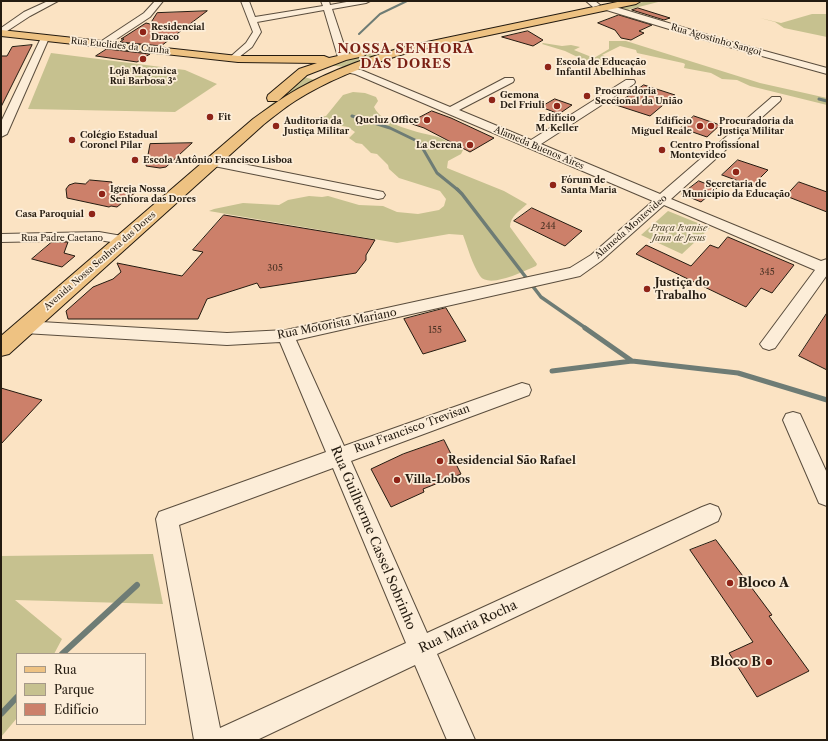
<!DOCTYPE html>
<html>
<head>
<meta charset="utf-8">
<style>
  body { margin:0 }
  #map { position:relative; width:828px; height:741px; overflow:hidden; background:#fbe3c3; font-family:"Libre Caslon Text",serif }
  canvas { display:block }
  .frame { position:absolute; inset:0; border:2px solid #241b10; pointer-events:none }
  .legend { position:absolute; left:16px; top:653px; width:130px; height:72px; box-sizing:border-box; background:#fcedd8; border:1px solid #a69988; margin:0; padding:5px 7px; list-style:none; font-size:12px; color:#241b10 }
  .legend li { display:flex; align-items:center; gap:8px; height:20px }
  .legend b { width:20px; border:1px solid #a69988 }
</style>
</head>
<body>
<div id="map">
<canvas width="828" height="741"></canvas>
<div class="frame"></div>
<ul class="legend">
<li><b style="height:5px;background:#eec282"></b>Rua</li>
<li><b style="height:11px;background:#c6c18f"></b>Parque</li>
<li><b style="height:11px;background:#cc806a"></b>Edifício</li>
</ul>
</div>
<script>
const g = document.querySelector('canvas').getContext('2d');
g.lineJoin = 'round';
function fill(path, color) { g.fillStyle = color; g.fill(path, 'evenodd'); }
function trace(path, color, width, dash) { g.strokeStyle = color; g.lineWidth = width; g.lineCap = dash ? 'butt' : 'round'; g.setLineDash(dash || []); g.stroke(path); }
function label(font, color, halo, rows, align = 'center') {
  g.font = font + ' "Libre Caslon Text",serif'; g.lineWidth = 3.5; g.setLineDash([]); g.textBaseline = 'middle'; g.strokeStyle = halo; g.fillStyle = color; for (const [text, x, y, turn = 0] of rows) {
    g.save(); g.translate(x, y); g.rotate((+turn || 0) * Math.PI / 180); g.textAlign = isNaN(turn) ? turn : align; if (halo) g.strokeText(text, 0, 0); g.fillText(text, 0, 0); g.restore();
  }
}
fill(new Path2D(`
  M648 1H662L627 10 617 7Z
  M812 14H827V37L784 28 775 22 760 18 781 23Z
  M609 41H626L760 83 827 98V105L750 86 737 80 722 79 711 73 684 68 685 64 683 63 637 53 636 50 620 46 602 55 614 60 602 67 596 66 565 51 542 44 543 43 562 46 571 45 580 47 574 50 594 58 609 49Z
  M425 43 375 56 345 67 326 65 353 57Z
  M51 53 185 70 217 84 175 112 28 109Z
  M304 77 315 80 238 135 235 134Z
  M353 92 365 93 376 97 378 101 374 107C383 126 419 132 438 137 446 140 455 146 463 150L461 154 448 161 447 168 504 191 527 204C520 211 510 216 510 227L537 264 536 266C524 271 489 289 480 276 472 264 468 248 463 235L449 234 397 243 209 211 214 209 243 203 279 205 288 200 309 196 322 197 328 196 359 205 383 206 397 212 418 214 439 210 444 206 446 199 440 191 399 178 389 169 388 165 377 154 371 153 362 144 356 143 349 138 355 132 348 127 315 121 313 118 326 116 343 95Z
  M668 211 710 228 682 254 641 235Z
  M153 554 163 604 15 600 62 639 54 654H17V718L1 737V556Z`), '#c6c18f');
trace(new Path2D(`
  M359 34 380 14 407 1`), '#6e7c75', 2);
trace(new Path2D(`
  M819 99 827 101
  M352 116 390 128 419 142 437 173 458 190`), '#6e7c75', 3);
trace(new Path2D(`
  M457 189 462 194 541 297 587 329`), '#6e7c75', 3.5);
trace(new Path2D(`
  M585 328 632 361 738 373 827 400
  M552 371 632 361`), '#6e7c75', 5);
trace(new Path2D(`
  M62 654 137 585
  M1 714 17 697`), '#6e7c75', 6);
const building = new Path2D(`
  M638 8 670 18 664 20 632 10Z
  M207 11 161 46 120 42 124 39H121L146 23 150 24 157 13Z
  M619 15 652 25 639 31 644 33 631 40 621 38 615 30 598 23Z
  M528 31 543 40 533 46 502 37Z
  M32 45 1 107V56H7L12 47Z
  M107 49 150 54 137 62 96 56Z
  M644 85 675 95 650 116 616 105Z
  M555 99 572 105 559 114 541 107Z
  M432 111 451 118 494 138 470 152 424 128 409 123Z
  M694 116 720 125 707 137 681 128Z
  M192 143 166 167 160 168 146 166 150 144Z
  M738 160 768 170 752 186 722 175Z
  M90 180 112 182 110 187 136 192 117 207 111 206 109 207 67 198 66 189 69 185 75 183 85 184Z
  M699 181 717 188 701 202 682 194Z
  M799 182 827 192V212L786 196Z
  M532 208 582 231 565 246 514 221Z
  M224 215 375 240 366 255V260L356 273 260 288 257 283 207 299 198 319H68L66 311 93 287 113 279 121 272 117 263 182 276 203 252 193 250Z
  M728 237 794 265 772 293 761 288 746 307 636 254 646 245 691 266 710 245 718 248Z
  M52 242H68L64 253 75 256 62 267 32 259Z
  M446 308 466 341 423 354 404 319Z
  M827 313V370L799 356Z
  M1 388 42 400 1 444Z
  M444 440 461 474 423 489 424 492 391 507 371 469 403 454Z
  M716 540 772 615 769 616 809 671 757 697 729 653 753 642 690 550Z`);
fill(building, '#cc806a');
trace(building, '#241b10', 1);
const minor = new Path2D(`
  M48 1H58L30 16 1 35V28L24 12Z
  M155 1H163L150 17 106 46H100V42L144 13Z
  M241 1H249L255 17 323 6 321 1H329L330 5 352 1H370L366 3 332 9 348 57 346 59H340L338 57 324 10 257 22 261 32 252 47 234 61 229 58 246 43 253 32Z
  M586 1H595L600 5 593 7Z
  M603 5H609L728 41 827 68V74L722 45 603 9Z
  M45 35 49 38 7 134 1 137V122L41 38Z
  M348 67 361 70 450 107 505 78H513L514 80 513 82 459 110 531 140 626 80H634L635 82 634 84 541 144 660 194 772 97H780L781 99 780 101 671 199 821 261 827 259V275L775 348 769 350 763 348 760 344 763 340 815 270 664 205 601 261 580 276 296 340 344 446 522 383 529 385 531 390 529 395 351 461 427 633 702 507 710 504 718 507 721 514 718 521 437 654 475 740H447L415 665 257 740H194L156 519 159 512 326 452 280 342 227 345 24 333 18 331 16 327 18 323 24 321 227 333 286 330 570 268 591 255 653 201 355 74 345 72 343 70 345 68ZM333 468 406 643 220 728 179 525Z
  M213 158 383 192 385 195 383 198 378 199 209 165 207 162Z
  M99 232 128 237 130 240 128 243 123 244 99 240 1 242V234Z
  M793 412 800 414 827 473V506L819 503 783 420 786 414Z`);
const major = new Path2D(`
  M622 1H641L636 4 414 51C375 62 329 79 295 101 284 108 273 117 263 125L9 354 1 356V336L253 119C264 111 275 103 286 96 321 74 368 57 408 46Z
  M1 30 238 56H324L329 58 360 51 366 54 364 56 346 60 307 75 278 101H268L267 98 268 95 299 69 317 63 238 62 1 36Z`);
trace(minor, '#5a4d3d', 2);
trace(major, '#241b10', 2);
fill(minor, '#fcedd8');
fill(major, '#eec282');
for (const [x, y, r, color] of [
  [143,32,4,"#8f2418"],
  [143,59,4,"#8f2418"],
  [548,67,4,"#8f2418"],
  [587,96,4,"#8f2418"],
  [492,100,4,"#8f2418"],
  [557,106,4,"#8f2418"],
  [210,117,4,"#8f2418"],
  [427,120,4,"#8f2418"],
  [276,126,4,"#8f2418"],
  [700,126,4,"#8f2418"],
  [711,126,4,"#8f2418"],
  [72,140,4,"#8f2418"],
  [470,145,4,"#8f2418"],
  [662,150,4,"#8f2418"],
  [135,160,4,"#8f2418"],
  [736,172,4,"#8f2418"],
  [553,185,4,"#8f2418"],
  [102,194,4,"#8f2418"],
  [92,214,4,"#8f2418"],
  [647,289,4,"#8f2418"],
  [440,461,4,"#8f2418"],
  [397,480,4,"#8f2418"],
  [730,583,4,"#8f2418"],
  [769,662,4,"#8f2418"]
]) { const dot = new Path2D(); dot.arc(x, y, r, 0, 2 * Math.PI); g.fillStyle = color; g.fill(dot); trace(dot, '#fcedd8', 1.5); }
label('bold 9px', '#241b10', '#fcedd8', [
  ["Residencial",151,27],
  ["Draco",151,37],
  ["Escola de Educação",556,62],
  ["Infantil Abelhinhas",556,72],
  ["Loja Maçonica",143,71,"center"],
  ["Rui Barbosa 3ª",143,81,"center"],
  ["Procuradoria",595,91],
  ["Seccional da União",595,101],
  ["Gemona",500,95],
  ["Del Friuli",500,105],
  ["Fit",218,117],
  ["Edifício",557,118,"center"],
  ["M. Keller",557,128,"center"],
  ["Queluz Office",419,120,"right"],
  ["Auditoria da",284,121],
  ["Justiça Militar",284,131],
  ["Edifício",692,121,"right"],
  ["Miguel Reale",692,131,"right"],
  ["Procuradoria da",719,121],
  ["Justiça Militar",719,131],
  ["Colégio Estadual",80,135],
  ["Coronel Pilar",80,145],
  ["La Serena",462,145,"right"],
  ["Centro Profissional",670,145],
  ["Montevideo",670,155],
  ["Escola Antônio Francisco Lisboa",143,160],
  ["Fórum de",561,180],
  ["Santa Maria",561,190],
  ["Secretaria de",736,184,"center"],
  ["Município da Educação",736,194,"center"],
  ["Igreja Nossa",110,189],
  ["Senhora das Dores",110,199],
  ["Casa Paroquial",84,214,"right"]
], 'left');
label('9px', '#241b10', '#fcedd8', [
  ["Rua Agostinho Sangoi",716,40,16],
  ["Rua Euclides da Cunha",120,46,6],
  ["Alameda Buenos Aires",539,148,23],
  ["Alameda Montevideo",631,227,-41],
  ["Rua Padre Caetano",62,238],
  ["Avenida Nossa Senhora das Dores",100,261,-41]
]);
label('9px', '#4e3426', null, [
  ["244",548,226],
  ["305",275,268],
  ["345",767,272],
  ["155",435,330]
]);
label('italic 9px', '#554d36', '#fcedd8', [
  ["Praça Ivanise",679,228],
  ["Jann de Jesus",679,238]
]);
label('bold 11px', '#241b10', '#fcedd8', [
  ["Justiça do",655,283],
  ["Trabalho",655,296],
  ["Residencial São Rafael",448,461],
  ["Villa-Lobos",405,480]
], 'left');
label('11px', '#241b10', '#fcedd8', [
  ["Rua Motorista Mariano",337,324,-11],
  ["Rua Francisco Trevisan",412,429,-20]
]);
g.letterSpacing = '1px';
label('bold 13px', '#7a1f14', '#fcedd8', [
  ["NOSSA SENHORA",406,49],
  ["DAS DORES",406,64]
]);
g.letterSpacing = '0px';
label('13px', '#241b10', '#fcedd8', [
  ["Rua Guilherme Cassel Sobrinho",373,538,67],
  ["Rua Maria Rocha",468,627,-25]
]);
label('bold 13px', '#241b10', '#fcedd8', [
  ["Bloco A",738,583],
  ["Bloco B",761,662,"right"]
], 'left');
</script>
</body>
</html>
